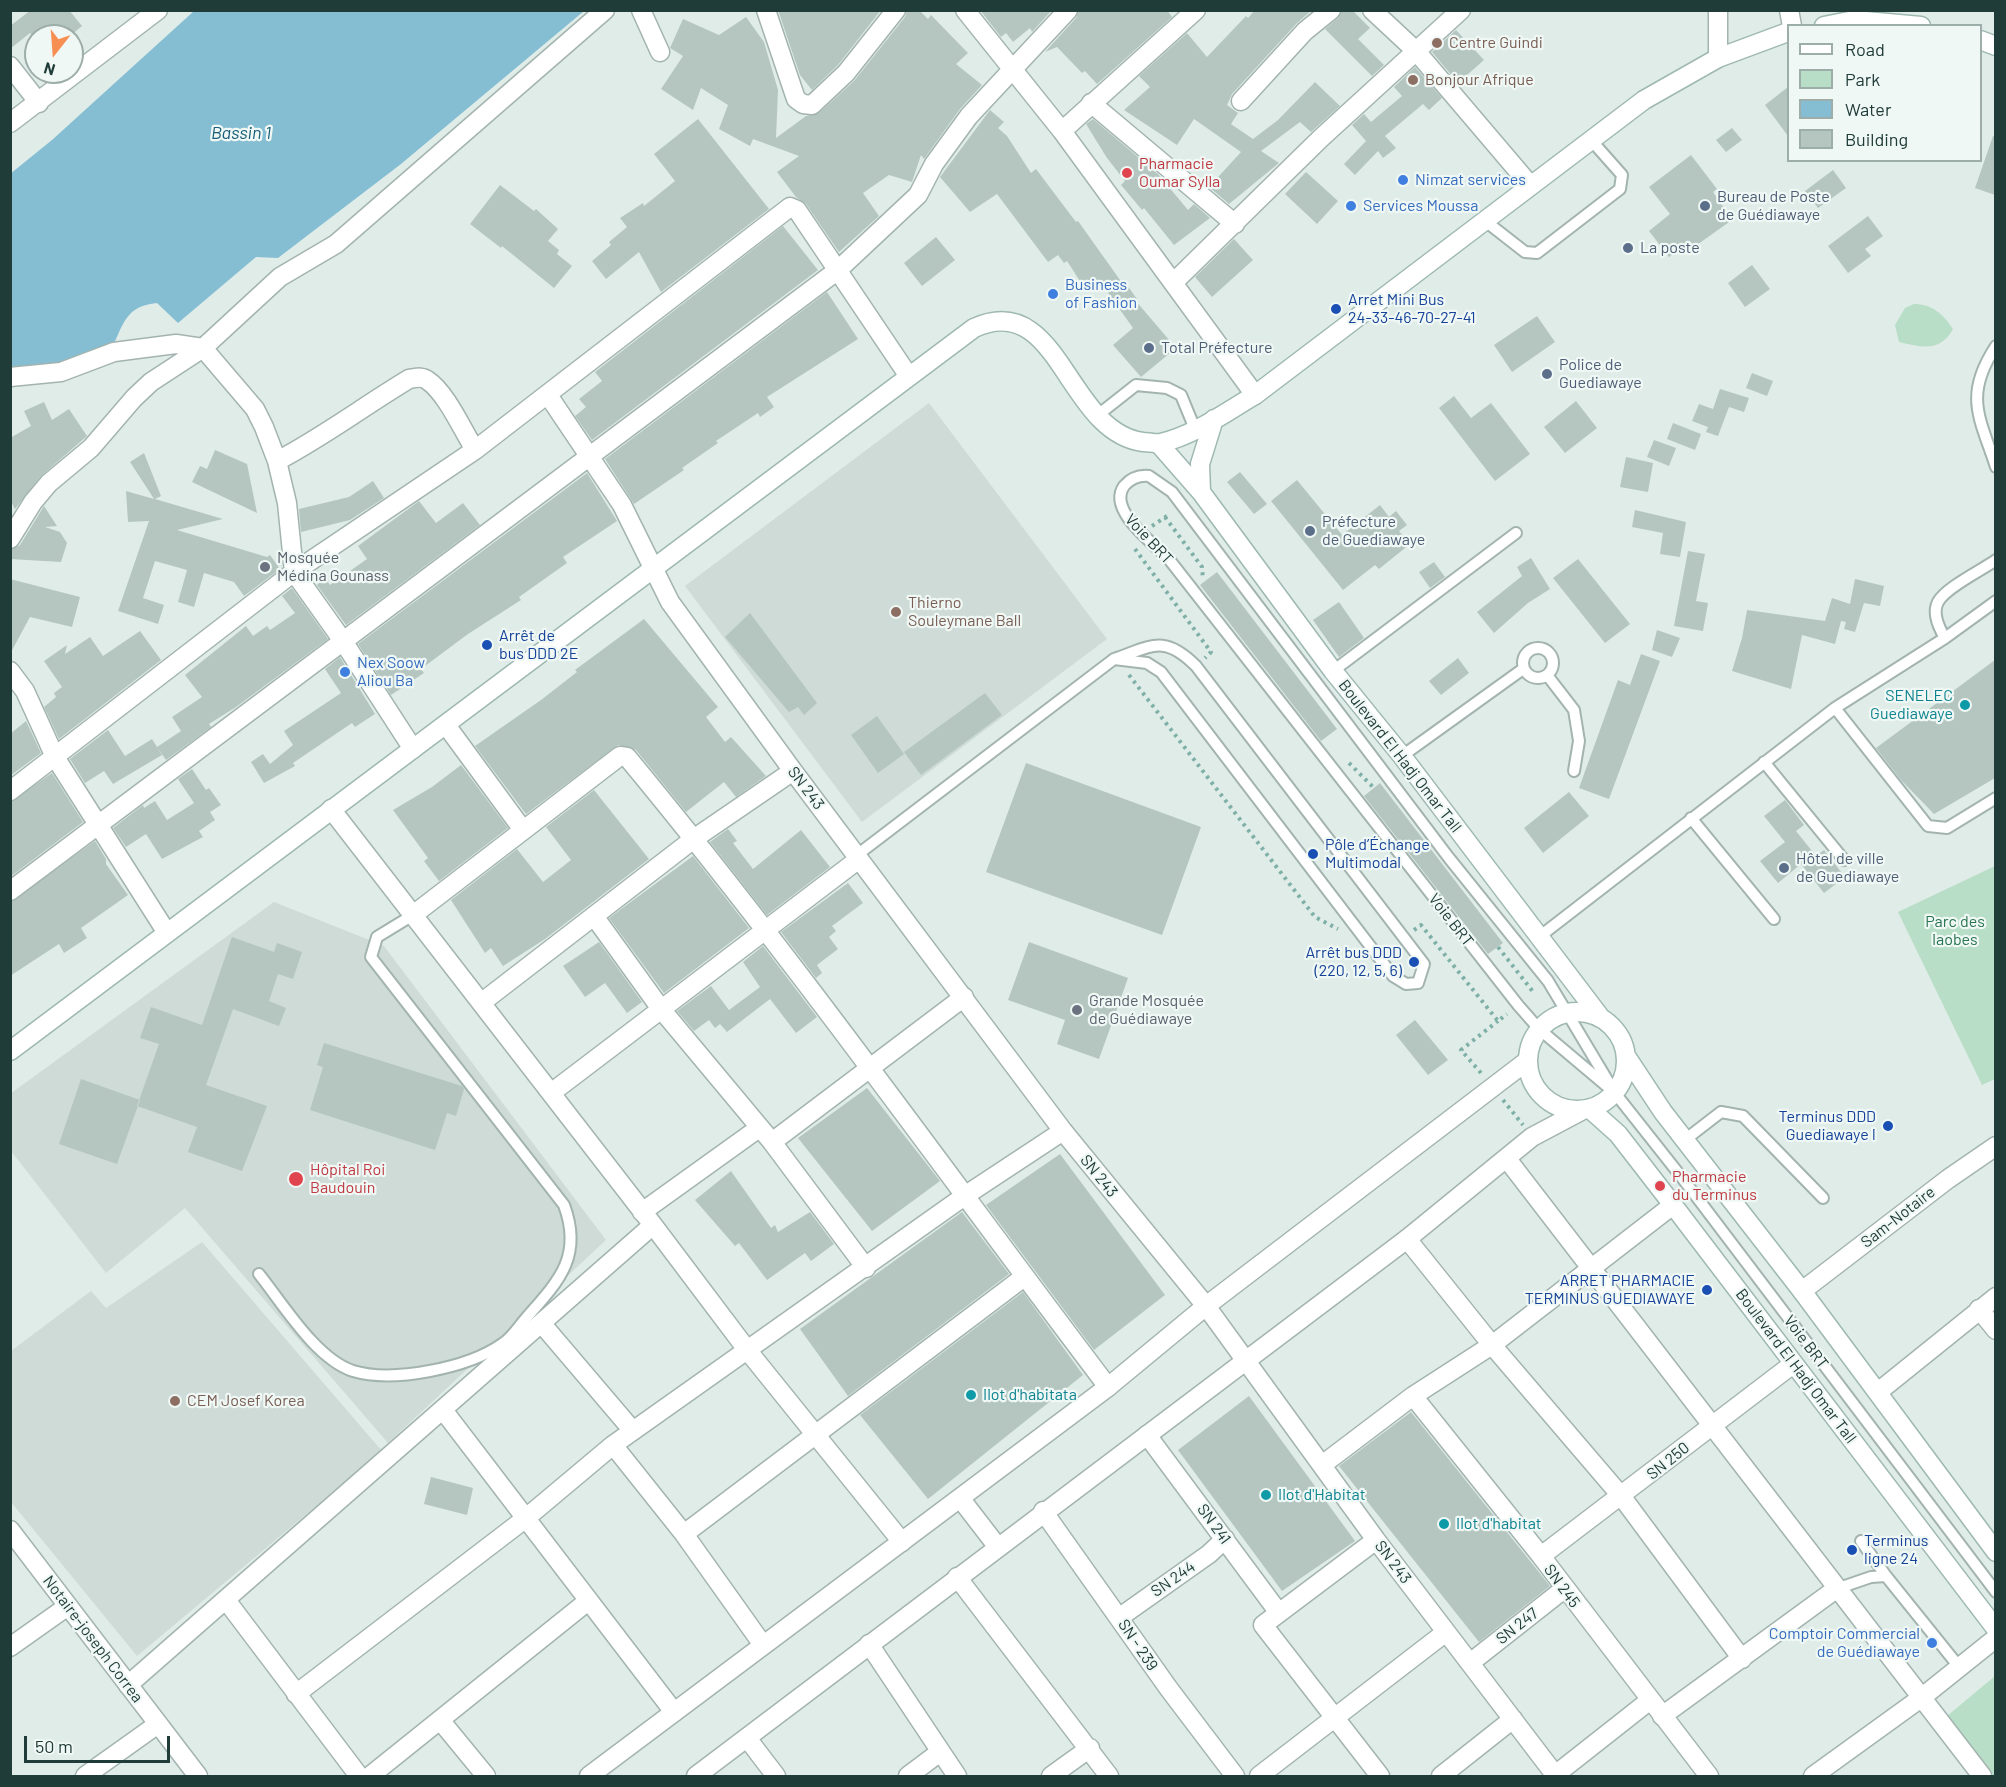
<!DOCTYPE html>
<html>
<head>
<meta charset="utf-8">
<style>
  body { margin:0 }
  #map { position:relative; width:2006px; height:1787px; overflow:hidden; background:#e0ece8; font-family:Barlow,sans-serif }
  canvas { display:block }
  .frame { position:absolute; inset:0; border:12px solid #203c38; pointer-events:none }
  .legend { position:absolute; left:1787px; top:24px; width:195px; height:138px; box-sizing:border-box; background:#f0f8f5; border:2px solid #9dada9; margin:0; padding:8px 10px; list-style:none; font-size:18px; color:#203c38 }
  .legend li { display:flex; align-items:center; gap:12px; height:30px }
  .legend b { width:30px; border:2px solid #9dada9 }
  .north { position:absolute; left:24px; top:24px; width:60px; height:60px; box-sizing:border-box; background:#f0f8f5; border:2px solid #9dada9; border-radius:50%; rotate:197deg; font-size:16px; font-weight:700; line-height:24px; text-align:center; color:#203c38 }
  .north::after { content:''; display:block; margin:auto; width:21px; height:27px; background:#f78f52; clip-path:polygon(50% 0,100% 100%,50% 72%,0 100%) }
  .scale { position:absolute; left:24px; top:1736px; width:146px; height:27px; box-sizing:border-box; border:3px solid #203c38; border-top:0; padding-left:8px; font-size:18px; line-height:21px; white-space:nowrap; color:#203c38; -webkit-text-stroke:4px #f0f8f5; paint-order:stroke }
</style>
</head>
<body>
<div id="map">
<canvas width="2006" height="1787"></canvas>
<div class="frame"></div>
<ul class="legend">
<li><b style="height:8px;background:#fff"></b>Road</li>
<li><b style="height:16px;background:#b8dec7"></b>Park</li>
<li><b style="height:16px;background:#85bed3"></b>Water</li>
<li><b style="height:16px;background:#b5c6c1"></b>Building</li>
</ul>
<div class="north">N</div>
<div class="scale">50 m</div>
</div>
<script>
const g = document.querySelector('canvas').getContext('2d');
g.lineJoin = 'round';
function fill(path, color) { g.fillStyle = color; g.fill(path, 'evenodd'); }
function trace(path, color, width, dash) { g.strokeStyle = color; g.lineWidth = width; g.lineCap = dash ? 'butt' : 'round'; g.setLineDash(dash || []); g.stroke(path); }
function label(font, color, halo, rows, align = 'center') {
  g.font = font + ' Barlow,sans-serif'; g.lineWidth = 4.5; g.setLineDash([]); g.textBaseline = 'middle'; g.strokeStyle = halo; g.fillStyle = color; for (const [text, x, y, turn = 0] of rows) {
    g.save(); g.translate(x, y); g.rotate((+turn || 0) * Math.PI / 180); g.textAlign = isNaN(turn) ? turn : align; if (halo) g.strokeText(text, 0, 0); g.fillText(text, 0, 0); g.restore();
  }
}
fill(new Path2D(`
  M929 403 1107 639 862 822 685 586Z
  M274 902 384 946 606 1240 388 1443 185 1208 106 1273 11 1151 10 1094Z
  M202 1242 382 1451 137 1656 11 1502V1351L91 1291 106 1308Z`), '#cedbd7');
fill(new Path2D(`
  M1914 304C1932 304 1943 314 1953 329 1940 353 1921 347 1899 342L1895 325 1905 308Z
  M1995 866V1079L1982 1085 1898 912Z
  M1995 1676V1776H1993L1947 1716Z`), '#b8dec7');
fill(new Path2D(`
  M194 11H584L401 164 278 258 256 257 178 323 157 303C127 306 124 322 113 346L59 365 11 367 10 174 52 140Z`), '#85bed3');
fill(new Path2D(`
  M31 10H69L82 26 70 36H33L30 33 10 49V26Z
  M778 10H881L838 65 812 90 800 75Z
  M907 10H919L928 19 931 15 968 53 956 64 982 85 960 109 924 159 921 155 912 182 889 175 863 193 879 216 839 252 806 204 796 197 777 172 799 156 753 139 750 146 719 129 728 105 701 88 693 110 661 89 683 56 670 48 683 19 719 35 746 17 764 42 778 90 776 138 806 116 819 113 854 81 905 17Z
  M980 10H1052L1032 32 1030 28 1013 42 1006 33 1001 37Z
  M1079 10H1167L1172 17 1097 84 1085 71 1082 73 1057 47 1045 52 1076 18Z
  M1255 10H1312L1297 23 1232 94 1227 105 1238 113 1231 124 1253 139 1278 120 1315 82 1340 106 1311 132 1300 122 1261 151 1279 163 1229 204 1209 187 1241 152 1194 119 1177 145 1124 110 1150 87 1139 76 1187 33 1207 57 1246 16 1248 18Z
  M1342 10H1352L1370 28 1358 39 1384 65 1372 76 1325 29 1338 18Z
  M1456 30 1484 60 1458 83 1432 52Z
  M1415 67 1442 98 1429 110 1423 104 1385 136 1396 148 1383 158 1378 151 1355 175 1344 164 1366 141 1352 125 1364 114 1371 122 1402 96 1394 87Z
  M1788 87V136L1765 105Z
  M990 110 1004 122 998 128 1007 136 1031 173 1036 169 1076 222 1078 221 1125 287 1127 285 1137 299 1135 300 1176 348 1141 377 1113 345 1133 328 1101 283 1087 292 1067 261 1064 263 1058 255 1048 262 997 194 970 212 940 177Z
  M698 119 769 209 661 292 639 252 606 279 592 261 611 245 609 242 627 227 620 218 643 203 644 206 675 181 654 154Z
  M1093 119 1158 174 1188 210 1194 204 1210 218 1174 245 1144 208 1142 210 1121 185 1125 181 1107 158 1086 124Z
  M1732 128 1742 140 1726 152 1716 140Z
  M1993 136H1995V195L1975 188Z
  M1691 155 1717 189 1713 192 1732 220 1694 247 1690 241 1669 257 1649 231 1670 214 1649 187Z
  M1833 170 1846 188 1818 208 1805 191Z
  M1306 172 1338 201 1317 224 1285 194Z
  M500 185 534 211 536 209 558 229 548 241 559 250 557 254 572 266 554 288 502 246 501 248 470 224Z
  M1868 216 1883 236 1865 249 1871 256 1848 273 1828 246Z
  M783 226 818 270 592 440 575 416 586 407 579 399 602 381 595 372Z
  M936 237 955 260 922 286 904 263Z
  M1234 239 1253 260 1212 297 1195 277Z
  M1752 265 1770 289 1745 307 1728 283Z
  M827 292 858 339 767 397 774 407 760 417 758 413 716 441 718 443 682 468 684 470 634 504 605 459Z
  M1537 316 1555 342 1512 372 1494 345Z
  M1752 373 1773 381 1767 396 1746 388Z
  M1720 389 1749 398 1744 412 1729 407 1718 436 1706 432 1708 427 1692 421 1699 404 1713 409Z
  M1454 396 1471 418 1491 403 1530 454 1495 481 1439 408Z
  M1576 401 1597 428 1565 453 1544 427Z
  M44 402 52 420 69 409 87 436 41 476 15 509 10 500V438L31 426 24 411Z
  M1673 423 1701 434 1695 450 1667 439Z
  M1654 440 1676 448 1669 466 1647 457Z
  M215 450 247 464 257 513 192 482 200 466 207 469Z
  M144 453 161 496 155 499 223 519 177 530 267 557 270 555 280 569 244 596 234 582 204 573 194 607 178 602 187 570 155 561 143 598 164 605 158 624 118 611 149 521 128 522 126 491 154 499 130 462Z
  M1626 457 1653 463 1648 492 1620 487Z
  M1240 472 1267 504 1254 514 1227 482Z
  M587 473 617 521 563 557 567 563 519 597 521 600 468 634 421 669 424 673 391 695 358 644Z
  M1297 480 1342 535 1380 505 1389 517 1396 511 1407 525 1399 531 1410 544 1379 569 1375 565 1343 590 1271 501Z
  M373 481 384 498 350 520 301 532 299 509 349 497Z
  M419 501 436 523 463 503 480 525 346 625 317 585 325 578 330 585 367 559 358 546Z
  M44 506 57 526 45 527 60 532 67 543 61 562 10 559V550L20 545Z
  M1635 510 1686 522 1680 557 1660 554 1663 533 1632 527Z
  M1688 551 1705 554 1696 601 1708 603 1703 631 1674 626Z
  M1531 558 1550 589 1528 603 1494 633 1477 612 1522 576 1517 567Z
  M1578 559 1630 624 1605 643 1553 578Z
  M1434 562 1445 577 1430 588 1419 572Z
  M1217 572 1337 729 1321 741 1200 585Z
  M10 579 80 597 72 627 30 617 10 654Z
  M1855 579 1884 586 1880 606 1864 603 1855 632 1844 629 1846 622 1841 621 1835 644 1802 635 1791 689 1732 671 1742 638 1747 610 1825 621 1832 598 1850 604Z
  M292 588 328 639 236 707 209 724 211 727 166 760 157 747 181 731 172 717 202 697 185 675 246 626 253 636 267 626 270 630 295 613 282 596Z
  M1339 602 1364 638 1339 657 1313 620Z
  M750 613 817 703 804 715 798 707 789 712 725 637Z
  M644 619 718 707 706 717 725 742 731 737 766 776 736 797 724 782 686 812 636 750 618 745 526 814 475 746 541 700 577 672 575 670Z
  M1657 630 1680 638 1672 657 1652 650Z
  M140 631 161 660 59 739 44 707 56 697 54 693 62 687 44 661 67 645 65 654 90 637 103 656Z
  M1641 654 1660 661 1609 799 1579 788 1618 680 1630 685Z
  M340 657 375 714 355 727 352 723 293 763 295 766 264 783 251 762 263 754 270 764 293 745 284 731 341 693 325 669Z
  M1458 658 1469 673 1441 695 1429 681Z
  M1995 660V778L1934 814 1901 780 1876 748Z
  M985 693 1002 715 921 775 904 752Z
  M877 716 904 754 878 773 851 735Z
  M26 721 41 753 10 776V734Z
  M108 730 125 756 152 739 162 755 113 784 104 771 85 783 70 759Z
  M1026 763 1201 827 1162 935 986 872Z
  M461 765 508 828 439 881 424 861 428 858 393 810 432 787Z
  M192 769 206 790 209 788 221 805 210 812 215 820 199 831 203 837 162 859 146 834 126 847 113 828 143 805 144 808 155 801 167 820 194 803 178 779Z
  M52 773 83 822 10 877V802Z
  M1380 783 1503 943 1488 954 1364 796Z
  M594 790 649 859 545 939 503 966 491 948 485 953 451 900 517 849 543 882 571 860 546 827Z
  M1569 792 1589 816 1543 853 1524 828Z
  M1785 800 1804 825 1796 831 1816 856 1824 850 1845 877 1824 893 1801 864 1778 883 1760 861 1785 842 1764 816Z
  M728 829 737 841 733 843 753 869 801 830 830 867 767 915 710 842Z
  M95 841 106 859V864L128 895 81 928 87 938 64 953 59 944 10 976V902Z
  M693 856 749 928 664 993 609 918Z
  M848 883 863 903 832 926 836 931 829 937 838 949 817 965 822 973 816 978 781 932Z
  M232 937 274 952 277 943 302 952 293 979 278 974 269 1001 286 1008 279 1026 233 1009 206 1085 267 1106 242 1171 188 1152 197 1127 137 1106 159 1044 140 1038 151 1007 202 1025Z
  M599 942 642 1002 627 1013 605 983 585 997 563 966Z
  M1029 942 1128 978 1099 1059 1057 1044 1065 1020 1008 1000Z
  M763 946 817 1017 796 1033 770 999 727 1032 720 1024 715 1028 709 1020 694 1031 677 1011 711 986 729 1010 760 987 743 962Z
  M1415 1020 1448 1060 1428 1075 1396 1035Z
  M324 1043 462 1086 464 1089 456 1116 447 1113 435 1150 310 1110 323 1067 317 1065Z
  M81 1079 140 1100 117 1164 59 1144Z
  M867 1088 940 1181 872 1231 798 1138Z
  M1060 1154 1165 1295 1094 1350 986 1205Z
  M731 1171 771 1228 775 1225 778 1232 810 1212 834 1244 811 1261 805 1253 767 1280 739 1243 735 1246 695 1200Z
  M962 1212 1009 1274 848 1396 800 1329Z
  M1023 1292 1083 1375 928 1499 860 1415Z
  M1249 1396 1355 1541 1282 1591 1178 1450Z
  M1411 1412 1550 1586 1479 1642 1339 1466Z
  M431 1477 473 1488 467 1515 424 1504Z`), '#b5c6c1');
const service = new Path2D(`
  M1484 220 1525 252 1537 253 1620 189 1622 175 1591 140
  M1996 346C1963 396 1980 418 1996 467
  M1098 415 1136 385 1167 388 1181 395 1195 429
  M1945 638C1939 628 1932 613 1938 602 1945 588 1982 570 1996 560
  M1523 663a15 15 0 1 1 30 0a15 15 0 1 1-30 0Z
  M1333 671 1516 533
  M1547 675 1574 710 1579 741 1574 771
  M1835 708 1928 826 1947 828 1996 798
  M1402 756 1523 669
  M1764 762 1844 860
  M1691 818 1774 919
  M857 855 1114 659 1147 663 1161 672 1393 976 1406 984 1418 983 1424 964 1196 666C1164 634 1152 646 1114 659
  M1539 937 1835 708 1945 638 1996 601
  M1615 1093 1539 1029 1518 1005 1168 558C1153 543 1107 510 1124 486 1131 478 1139 475 1149 476L1172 492 1449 858 1548 981 1615 1093 1683 1179 1996 1592
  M1686 1139 1721 1112 1743 1116 1823 1198
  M259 1274C283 1304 316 1359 353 1371 393 1383 468 1368 502 1344 512 1338 519 1326 527 1317 559 1281 583 1256 564 1205L371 957 377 937 413 915
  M1861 1541 1886 1576
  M1836 1589 1871 1577 1886 1576 1960 1668`);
const minor = new Path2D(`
  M641 10 660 52
  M766 10 796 99 803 104 812 105 846 73 896 10
  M965 10 1062 131 1255 395
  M1372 10 1416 51 1530 185
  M1789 10 1792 26
  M1718 58V10
  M10 66 39 103
  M1241 101 1305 31 1331 10
  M1091 103 1235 224
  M10 123 158 10
  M1062 131 1196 10
  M1174 282 1321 138 1461 10
  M10 377 61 372 114 352 176 344 203 348 255 409 264 427 277 461 287 503 294 572 343 641 413 749
  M548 395 622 505 670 602 793 771 1063 1131 1206 1306 1376 1540 1556 1776
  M277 461C323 437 364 406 409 379 416 378 422 376 427 380 446 392 463 431 475 450
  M10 539 33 502 49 483 91 448 134 398 151 382 203 348 280 277 336 244 605 10
  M10 671 25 691 55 757 167 933
  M446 725 523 830
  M10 791 294 572 475 450 790 207 797 210 908 375
  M331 809 653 1225 748 1351 902 1542
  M10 891 838 270 918 195 934 164 969 116 1068 10
  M413 915 620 756 627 757C796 961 948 1176 1108 1387
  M594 916 661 1009 772 1142 866 1268
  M481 1003 695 838 793 771
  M551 1093 859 859
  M772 1142 964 997
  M1507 1159 1982 1776
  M642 1212 759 1128
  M1407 1239 1492 1345 1622 1497 1742 1659
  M1979 1309 1996 1330
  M542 1324 633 1431
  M1878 1392 1996 1297
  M1413 1396 1541 1556 1709 1776
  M443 1410 674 1712
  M1147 1435 1279 1613
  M613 1445 684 1534 763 1645
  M1322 1465 1413 1396 1492 1345 1673 1205
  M1043 1511 1169 1689 1235 1776
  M684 1534 1024 1277
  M1376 1540 1263 1625 1380 1776
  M1541 1556 1793 1364
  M957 1577 1109 1776
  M226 1600 359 1776
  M1120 1617 1209 1554 1225 1539
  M869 1644 957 1776
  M10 1647 68 1606
  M1470 1663 1564 1589
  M128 1685 653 1225
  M296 1694 526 1518 613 1445 966 1195 1063 1131
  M1662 1716 1836 1589
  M440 1720 486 1776
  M747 1738 776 1776
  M1555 1775 1649 1701
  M85 1776 158 1724
  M370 1776 588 1601
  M908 1776 940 1752
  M1051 1776 1090 1748
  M1259 1776 1446 1632
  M1441 1776 1513 1719`);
const tertiary = new Path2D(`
  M1802 1291 1948 1179 1996 1146
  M960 1498 997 1546
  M10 1530 198 1776
  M589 1776 1108 1387 1206 1306 1527 1061
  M696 1776 1407 1239 1532 1137 1581 1111
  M1813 1776 1921 1698 1996 1638`);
const secondary = new Path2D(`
  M1824 26 1854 20 1921 26
  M1980 40 1996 46
  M1159 444 1201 492 1333 671 1402 756 1601 1018
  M1201 492 1200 464 1214 419
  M1528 1061a49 49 0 1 1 98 0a49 49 0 1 1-98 0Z
  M10 1051 974 328C1060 289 1066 432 1143 442 1149 442 1156 444 1161 443 1195 435 1226 412 1255 395L1644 100 1718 58 1788 32
  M1626 1056 1663 1112 1802 1291 1996 1552
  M1590 1109 1618 1134 1673 1205 1996 1629`);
trace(service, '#a3b4b0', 14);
trace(minor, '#a3b4b0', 21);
trace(tertiary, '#a3b4b0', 21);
trace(secondary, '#9eb8b2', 21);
trace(new Path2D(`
  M1165 517 1202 567 1203 579
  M1152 526 1170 514
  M1135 549 1211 652 1205 658
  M1129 675 1315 917 1338 929
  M1349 763 1374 788
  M1414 930 1421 925 1498 1021 1507 1014
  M1498 947 1534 993
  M1481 1073 1461 1050 1498 1021
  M1503 1100 1523 1125`), '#7fb0a7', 4, [3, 4.5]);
trace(service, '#fff', 10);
trace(minor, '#fff', 18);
trace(tertiary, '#fff', 18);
trace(secondary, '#fff', 18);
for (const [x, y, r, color] of [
  [1437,43,6,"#8d6e63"],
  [1413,80,6,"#8d6e63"],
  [1127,173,6,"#e0444e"],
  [1403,180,6,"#3f7fe0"],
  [1351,206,6,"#3f7fe0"],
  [1705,206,6,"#5c6f8a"],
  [1628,248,6,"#5c6f8a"],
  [1053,294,6,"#3f7fe0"],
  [1336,309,6,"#1a4fb4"],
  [1149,348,6,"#5c6f8a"],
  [1547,374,6,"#5c6f8a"],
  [1310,531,6,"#5c6f8a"],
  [265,567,6,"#6b7280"],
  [896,612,6,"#8d6e63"],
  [487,645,6,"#1a4fb4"],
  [345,672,6,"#3f7fe0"],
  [1965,705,6,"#0f9aa8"],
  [1313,854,6,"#1a4fb4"],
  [1784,868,6,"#5c6f8a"],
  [1414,962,6,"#1a4fb4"],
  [1077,1010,6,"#6b7280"],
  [1888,1126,6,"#1a4fb4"],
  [296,1179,8,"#e0444e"],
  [1660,1186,6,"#e0444e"],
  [1707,1290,6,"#1a4fb4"],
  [971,1395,6,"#0f9aa8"],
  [175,1401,6,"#8d6e63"],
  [1266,1495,6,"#0f9aa8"],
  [1444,1524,6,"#0f9aa8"],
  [1852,1550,6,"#1a4fb4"],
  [1932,1643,6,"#3f7fe0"]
]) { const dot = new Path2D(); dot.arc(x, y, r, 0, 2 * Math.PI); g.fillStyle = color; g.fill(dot); trace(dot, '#f0f8f5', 2); }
label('16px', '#785e54', '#f0f8f5', [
  ["Centre Guindi",1449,43],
  ["Bonjour Afrique",1425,80],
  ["Thierno",908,603],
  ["Souleymane Ball",908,621],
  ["CEM Josef Korea",187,1401]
], 'left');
label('16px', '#be3a42', '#f0f8f5', [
  ["Pharmacie",1139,164],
  ["Oumar Sylla",1139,182],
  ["Hôpital Roi",310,1170],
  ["Baudouin",310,1188],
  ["Pharmacie",1672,1177],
  ["du Terminus",1672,1195]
], 'left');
label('16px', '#366cbe', '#f0f8f5', [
  ["Nimzat services",1415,180],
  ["Services Moussa",1363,206],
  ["Business",1065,285],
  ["of Fashion",1065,303],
  ["Nex Soow",357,663],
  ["Aliou Ba",357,681],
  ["Comptoir Commercial",1920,1634,"right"],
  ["de Guédiawaye",1920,1652,"right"]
], 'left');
label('16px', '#4e5e75', '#f0f8f5', [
  ["Bureau de Poste",1717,197],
  ["de Guédiawaye",1717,215],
  ["La poste",1640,248],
  ["Total Préfecture",1161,348],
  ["Police de",1559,365],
  ["Guediawaye",1559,383],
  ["Préfecture",1322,522],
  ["de Guediawaye",1322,540],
  ["Hôtel de ville",1796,859],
  ["de Guediawaye",1796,877]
], 'left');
label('16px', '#164399', '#f0f8f5', [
  ["Arret Mini Bus",1348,300],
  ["24-33-46-70-27-41",1348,318],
  ["Arrêt de",499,636],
  ["bus DDD 2E",499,654],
  ["Pôle d’Échange",1325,845],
  ["Multimodal",1325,863],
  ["Arrêt bus DDD",1402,953,"right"],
  ["(220, 12, 5, 6)",1402,971,"right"],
  ["Terminus DDD",1876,1117,"right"],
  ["Guediawaye I",1876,1135,"right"],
  ["ARRET PHARMACIE",1695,1281,"right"],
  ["TERMINUS GUEDIAWAYE",1695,1299,"right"],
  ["Terminus",1864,1541],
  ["ligne 24",1864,1559]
], 'left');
label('16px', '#203c38', '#f0f8f5', [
  ["Voie BRT",1149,539,47],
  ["Boulevard El Hadj Omar Tall",1400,756,52],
  ["SN 243",806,788,53],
  ["Voie BRT",1451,920,52],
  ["SN 243",1099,1176,51],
  ["Sam-Notaire",1898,1217,-38],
  ["Voie BRT",1806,1342,53],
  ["Boulevard El Hadj Omar Tall",1796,1366,53],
  ["SN 250",1668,1461,-39],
  ["SN 241",1214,1524,54],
  ["SN 243",1393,1562,53],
  ["SN 244",1173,1579,-35],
  ["SN 245",1562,1586,54],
  ["SN 247",1517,1626,-38],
  ["Notaire-joseph Correa",93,1639,53],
  ["SN - 239",1138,1645,56]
]);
label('16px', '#5b616d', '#f0f8f5', [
  ["Mosquée",277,558],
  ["Médina Gounass",277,576],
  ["Grande Mosquée",1089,1001],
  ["de Guédiawaye",1089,1019]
], 'left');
label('16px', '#0d838f', '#f0f8f5', [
  ["SENELEC",1953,696,"right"],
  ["Guediawaye",1953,714,"right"],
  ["Ilot d'habitata",983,1395],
  ["Ilot d'Habitat",1278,1495],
  ["Ilot d'habitat",1456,1524]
], 'left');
label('16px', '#297550', '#f0f8f5', [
  ["Parc des",1955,922],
  ["laobes",1955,940]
]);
label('italic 18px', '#185e7a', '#f0f8f5', [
  ["Bassin 1",241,133]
]);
</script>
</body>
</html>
